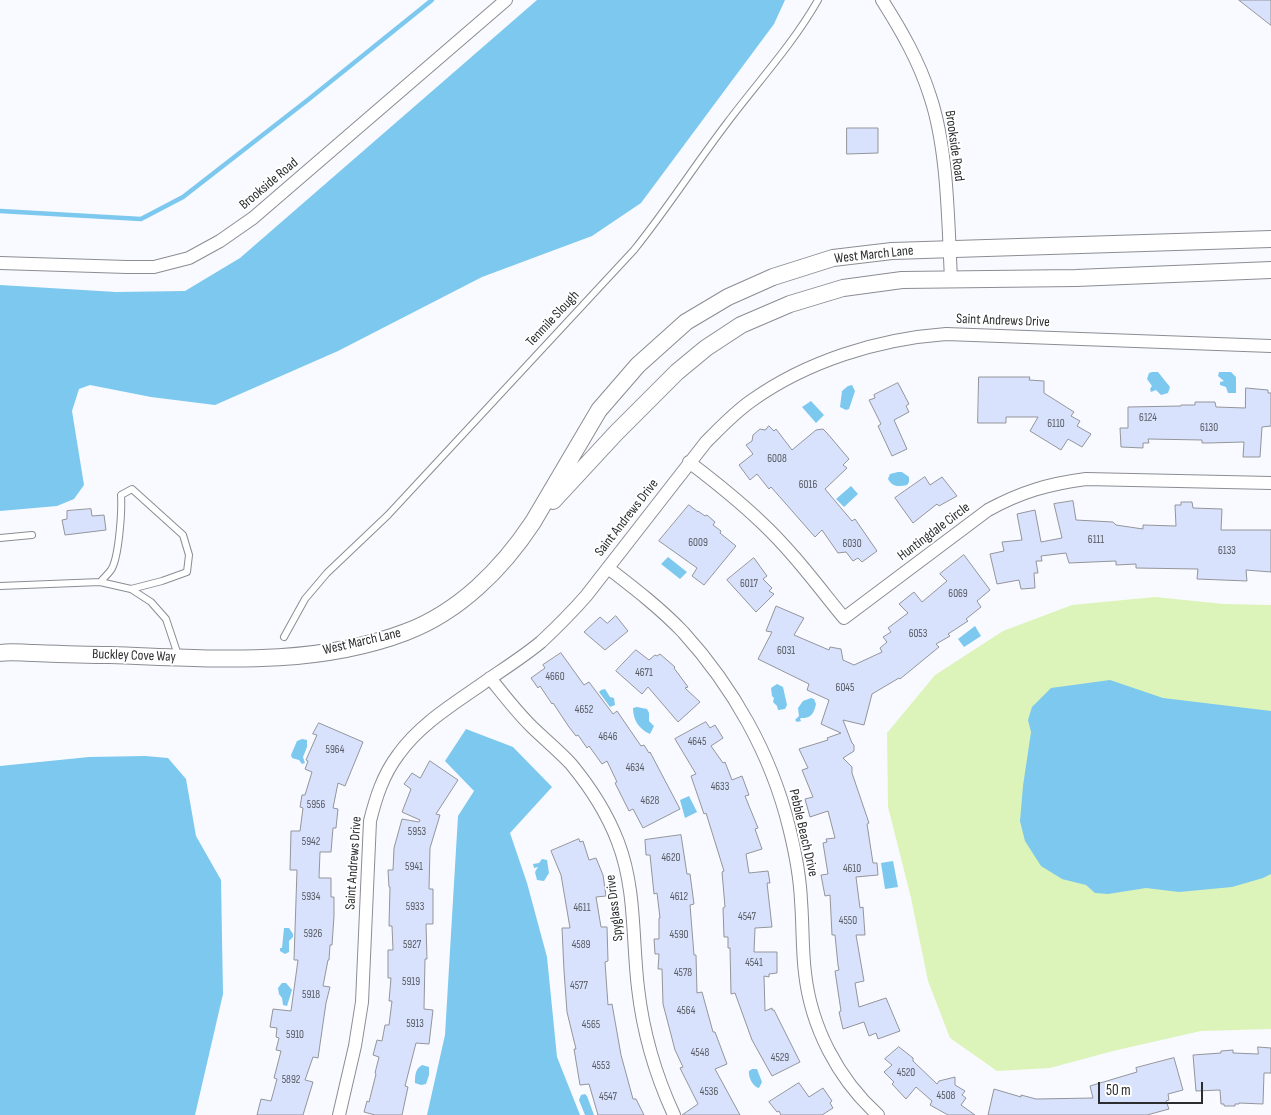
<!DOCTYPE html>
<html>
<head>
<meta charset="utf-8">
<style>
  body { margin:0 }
  #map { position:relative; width:1271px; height:1115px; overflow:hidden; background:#f8faff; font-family:"Sofia Sans Condensed",sans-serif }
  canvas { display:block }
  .scale { position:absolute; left:1098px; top:1082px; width:105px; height:22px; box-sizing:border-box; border:2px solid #2c2d2f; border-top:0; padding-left:6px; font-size:15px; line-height:18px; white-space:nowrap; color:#2c2d2f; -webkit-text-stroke:4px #fff; paint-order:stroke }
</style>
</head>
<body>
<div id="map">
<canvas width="1271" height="1115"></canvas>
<div class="scale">50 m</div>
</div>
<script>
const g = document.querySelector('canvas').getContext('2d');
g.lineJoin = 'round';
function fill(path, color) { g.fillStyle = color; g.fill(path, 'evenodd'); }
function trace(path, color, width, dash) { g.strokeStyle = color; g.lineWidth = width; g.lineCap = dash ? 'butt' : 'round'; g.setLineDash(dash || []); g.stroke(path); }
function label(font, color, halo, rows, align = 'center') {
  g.font = font + ' "Sofia Sans Condensed",sans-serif'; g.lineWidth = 4; g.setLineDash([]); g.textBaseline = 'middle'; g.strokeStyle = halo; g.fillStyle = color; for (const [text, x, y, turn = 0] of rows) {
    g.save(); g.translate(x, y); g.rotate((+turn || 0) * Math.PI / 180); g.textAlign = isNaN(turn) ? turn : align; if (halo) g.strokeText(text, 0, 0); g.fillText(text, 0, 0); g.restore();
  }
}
fill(new Path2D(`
  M1155 597 1224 604 1271 605V1029L1201 1031 1113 1051 1050 1068 997 1071 950 1038 928 981 911 898 888 807 887 733 935 675 1003 631 1072 605Z`), '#dcf4b9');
fill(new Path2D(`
  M537 0H785L774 24 641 203 592 236 482 277 338 351 215 405 151 397 90 385 79 389 72 411 84 485 74 499 57 506 0 511V285L116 292 185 291 240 258Z
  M1152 372H1158L1170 387 1168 393 1161 395 1156 390 1151 392 1150 389 1152 386 1147 379 1149 373Z
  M1219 372H1231L1236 377V393H1228L1226 387 1220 385V382L1224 381 1218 376Z
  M852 385 855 391 849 409 846 410 840 407 842 391 848 386Z
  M811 401 824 415 816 423 802 407Z
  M898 472H902L909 477V482L907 485C899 487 892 487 888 479L890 474Z
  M851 486 858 494 844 507 836 499Z
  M668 557 687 572 680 579 661 564Z
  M975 626 981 636 964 647 958 639Z
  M1110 680 1163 698 1271 711V874L1263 878 1232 887 1179 892 1146 888 1108 894 1095 893 1086 885 1062 879 1041 866 1025 841 1020 821 1023 786 1031 732 1028 720 1032 707 1051 688Z
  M777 684 783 687 787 705 785 709 778 710 777 706 773 702 774 698 772 696 771 688Z
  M605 689 610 697 614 698 615 705 610 707 599 692 601 690Z
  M811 698 814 699 816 704C814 713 811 719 801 718L800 719 801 721 797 722 795 720 799 716 798 708 803 701Z
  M637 707 647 709 649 713V721L654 726 650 734C639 729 633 720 633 708Z
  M466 729 513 747 552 787 510 833 527 883 547 957 557 1057 580 1115H427L445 1035 458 816 474 791 445 761Z
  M302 739 307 740V747L303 757 305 763 302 764 299 760 292 758 291 755 297 741Z
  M145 756 168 758 186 779 196 836 221 880 223 994 195 1115H0V766L89 757Z
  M689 796 697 812 685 818 680 800Z
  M542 859 547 860 549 873 544 881 537 880 535 872 538 867 534 868 533 864 539 863Z
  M893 861 898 887 885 889 881 863Z
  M284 928H289L293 934V937L289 941V952L285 954 280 951V948H282Z
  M282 983H286L292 990 287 1006 283 1005 282 998 279 994 278 988Z
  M422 1065 429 1067V1075L426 1084 421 1085 415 1083C415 1076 415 1069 422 1065Z
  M752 1069H757L762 1082 759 1088C753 1087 748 1077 749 1071Z
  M585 1094 587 1096 594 1115H585L579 1100 581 1095Z`), '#7cc8ee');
trace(new Path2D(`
  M0 211 141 219 183 197 309 99 432 0`), '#7cc8ee', 4.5);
const building = new Path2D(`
  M1239 0H1271V25Z
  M847 128H878V153L847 154Z
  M979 377H1030L1029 380 1044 381V393L1074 412 1071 416 1080 421 1077 426 1091 434 1082 447 1068 439 1061 450 1030 431 1038 417H1006V423H978Z
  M898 383 909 404 906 406 909 412 894 420 907 449 892 456 878 426 881 424 869 400 875 398 874 395Z
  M1246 388 1268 390V393H1271V426L1262 427 1260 457H1243L1244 442 1208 443H1202V440L1148 439 1149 443H1143V448L1121 447 1120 428H1128V407L1181 406V405H1195V402H1215L1216 407 1245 408Z
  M769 426 774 431 776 429 792 450 816 430 823 429 827 433 849 459 843 465 847 468 825 489 852 521 855 519 877 551 862 562 858 558 853 561 846 552 838 553 822 530 815 537 771 487 769 489 757 474 750 480 739 465 753 454 746 445 752 441 753 435 760 429 765 430Z
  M925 477 930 485 942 477 957 496 939 506 937 504 913 523 895 498Z
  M1073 501 1076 520 1113 522 1116 525 1143 529V525L1176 526 1175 505H1181V502H1192L1193 508 1222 509 1221 530H1271V572L1246 570 1247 581 1197 579 1198 569 1136 568V564L1116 565V561L1069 563 1066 553 1041 556 1042 561H1036L1038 573H1034L1035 588 1021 589 1019 580 997 584 990 554 1004 551 1002 542 1022 540 1017 514 1035 510 1041 542 1062 538 1054 504Z
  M689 505 698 512V511L705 516 707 515 715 522 713 525 721 531 720 533 736 546 704 585 692 576 697 568 659 541Z
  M91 509 92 516 104 515 106 530 65 535 62 520 67 519V511Z
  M964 555 990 590 977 601 981 607 966 619 968 621 948 634 950 636 936 644 939 647 900 679 899 678 872 694 864 725 843 720 852 743 854 745V751L843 758 852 767V773L869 823 867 824 873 863H877L878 875 856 877 860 908 863 907 865 935H856L864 981 855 983 859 1007 886 998 900 1031 878 1039 876 1033 869 1036 864 1022 843 1029 839 1012 841 1011 835 971 839 970 838 965 835 935H832L830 895 825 896 821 875 828 874 823 843 827 842 826 839 835 838 828 811 810 817 805 799 813 797 802 770 808 768 799 749 828 740 827 738 841 733 821 724 829 700 807 690 809 684 758 659 772 632 766 631 776 606 804 618 794 635 829 650 830 647 841 649 843 660 854 665 882 652 880 648 887 642 883 637 891 632 888 628 908 613 899 604 914 592 922 602 947 581 940 574Z
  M754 558 767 576 763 579 772 588 769 591 774 594 756 612 727 580Z
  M616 616 628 631 605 650 584 632 600 617 607 623Z
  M636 650 649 660 655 655 657 656 660 654 675 667 674 668 688 687 685 688 700 702 678 722 648 687 642 694 616 671Z
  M561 653 584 685 589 682 613 714 617 711 641 746 644 745 649 753 650 752 680 809 643 828 633 809 629 811 615 783 617 782 607 761 602 764 589 746 587 748 578 735 576 736 569 727 553 703 552 704 540 686 538 688 531 678 545 668 543 665Z
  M706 722 710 728 715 725 723 738 711 746 723 763 725 762 732 780 742 776 749 795 745 796 758 828 755 829 762 849 746 854 749 873 768 871 770 883H767L772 927 755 928 754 952H777V973L769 974V977L764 976 765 1011 772 1008V1010H774L800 1062 772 1076 752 1040 735 993 731 994 730 948H728V937H724L723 908 725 907 722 872 724 871 706 813 704 814 691 776 696 774 675 739Z
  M319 723 363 742 345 786 338 783 333 808 338 809 336 828H333L331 852H320L319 878H331V897H334V916L332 945H330L329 960H328L323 986 330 987 326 1003 318 1058 313 1057 305 1080 313 1082 303 1115H257L261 1099 271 1101 277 1079 274 1078 281 1051 276 1050 279 1038 276 1037 277 1028 270 1027 273 1009 291 1011 298 960H294L297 870H290L291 831H300L303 808 300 807 302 795H305L312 772 305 769 308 761 306 760 317 735 313 734Z
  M430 761 458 780 436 814 440 815 430 848 429 889H433V924H426L427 959H425L424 1009 433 1010 429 1044 416 1043 405 1086 408 1087 402 1115H375L364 1112 367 1101 369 1102 376 1074 375 1073 379 1057 373 1055 377 1040 382 1041 385 1025H389L392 1001H389L391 978H388V950H393L392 926H389L390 887H389L388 870H393L394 848 402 819 419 822 420 820 402 812 411 789 404 784 412 773 420 778Z
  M681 835 687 874H690L694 904 690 905 694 955H696L697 993 702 992 713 1032H715L727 1064 715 1069 740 1115H682L698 1104 680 1068 683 1067 675 1050 663 1004 662 969H658L659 954H655L654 939H659V918H660L657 893 654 894 650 855H646L645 840Z
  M579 839 580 842 583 841 589 860 596 858 603 875 606 896 596 897 601 927H607L608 961 605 962 608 1005 612 1004 621 1055 633 1099H636L644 1115H598L589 1084 580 1085 574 1049H576L567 1012 564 971 562 928H570L561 875 551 851Z
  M899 1047 913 1058V1061L937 1084 939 1081 955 1077V1085L965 1091 962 1095 966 1098 961 1105 975 1115H948L930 1105 932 1101 916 1087 906 1099 892 1084 894 1082 884 1072 892 1065 885 1059Z
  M1258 1047 1271 1048V1073H1264L1263 1104 1239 1103V1104H1235V1106H1224V1104H1221L1220 1090 1196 1091 1193 1055 1221 1053V1051L1233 1050V1053L1258 1054Z
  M1174 1058 1183 1090 1168 1094 1169 1100 1166 1101 1169 1109 1147 1115H988L994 1089 1021 1097V1095L1036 1099 1093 1098 1090 1086 1137 1072 1136 1068Z
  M799 1083 809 1097 823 1088 832 1101 830 1103 833 1108 822 1115H781L779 1111 777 1112 769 1102Z`);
fill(building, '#d8e2fc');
trace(building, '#93959b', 1);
const service = new Path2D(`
  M0 538 32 535
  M100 582 131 589 151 602 166 619 178 655
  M0 586 100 582C104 578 108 574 111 570 119 558 122 511 121 495L132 489 183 535 189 555 187 572 162 581 131 589
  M284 637 305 599 327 573 388 515 634 250C667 209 695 165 727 123 757 83 793 44 818 0`);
const minor = new Path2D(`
  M882 0C901 30 919 61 930 96 948 149 948 222 951 279
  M0 263 127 267H154L189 258 220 241 253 218 506 0
  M689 462C714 481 738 500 761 522 792 551 817 585 844 618L988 510C1021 492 1048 484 1086 479L1271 483
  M608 568C634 588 660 608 683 632 733 687 771 754 789 827 795 851 800 876 801 901 803 925 802 949 805 973 811 1027 838 1079 878 1115
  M490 678C503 694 515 710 530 725 543 738 558 750 571 764 590 787 607 813 618 842 636 889 632 938 638 988 643 1032 655 1074 674 1115
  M339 1115 355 1046 362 1002 370 821C376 797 383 775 398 755 419 725 452 705 482 684 502 670 523 657 541 642 557 627 572 612 586 596L706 442C720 428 734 413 751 401 807 361 878 339 946 334L1271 346`);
const tertiary = new Path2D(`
  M553 501 616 433 677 372 706 348 741 325 790 304 843 288 902 280 1076 278 1271 270
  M0 653C11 651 23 653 34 653 59 654 84 655 110 655 208 658 312 668 406 632 459 612 502 569 533 522L599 410 638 365 686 322 728 297 773 277 833 258 892 251 1271 239`);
trace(service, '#8b8d93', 8);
trace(minor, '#8b8d93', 14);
trace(tertiary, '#8b8d93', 18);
trace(service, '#fff', 6);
trace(minor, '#fff', 12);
trace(tertiary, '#fff', 16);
label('11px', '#575a62', null, [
  ["6124",1148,418],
  ["6110",1056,424],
  ["6130",1209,428],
  ["6008",777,459],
  ["6016",808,485],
  ["6111",1096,540],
  ["6009",698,543],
  ["6030",852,544],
  ["6133",1227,551],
  ["6017",749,584],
  ["6069",958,594],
  ["6053",918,634],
  ["6031",786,651],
  ["4671",644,673],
  ["4660",555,677],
  ["6045",845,688],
  ["4652",584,710],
  ["4646",608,737],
  ["4645",697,742],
  ["5964",335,750],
  ["4634",635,768],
  ["4633",720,787],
  ["4628",650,801],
  ["5956",316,805],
  ["5953",417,832],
  ["5942",311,842],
  ["4620",671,858],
  ["5941",414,867],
  ["4610",852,869],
  ["5934",311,897],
  ["4612",679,897],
  ["5933",415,907],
  ["4611",582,908],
  ["4547",747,917],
  ["4550",848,921],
  ["5926",313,934],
  ["4590",679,935],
  ["5927",412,945],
  ["4589",581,945],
  ["4541",754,963],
  ["4578",683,973],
  ["5919",411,982],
  ["4577",579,986],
  ["5918",311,995],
  ["4564",686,1011],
  ["5913",415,1024],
  ["4565",591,1025],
  ["5910",295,1035],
  ["4548",700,1053],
  ["4529",780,1058],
  ["4553",601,1066],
  ["4520",906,1073],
  ["5892",291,1080],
  ["4536",709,1092],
  ["4508",946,1096],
  ["4547",608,1097]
]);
label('14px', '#2c2d2f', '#fff', [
  ["Brookside Road",954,146,82],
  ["Brookside Road",269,184,-40],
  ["West March Lane",874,255,-6],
  ["Tenmile Slough",553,319,-47],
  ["Saint Andrews Drive",1003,321,2],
  ["Saint Andrews Drive",627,518,-52],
  ["Huntingdale Circle",934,532,-37],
  ["West March Lane",362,642,-13],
  ["Buckley Cove Way",134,656,2],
  ["Pebble Beach Drive",803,833,77],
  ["Saint Andrews Drive",354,863,-86],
  ["Spyglass Drive",615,908,-97]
]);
</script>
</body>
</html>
